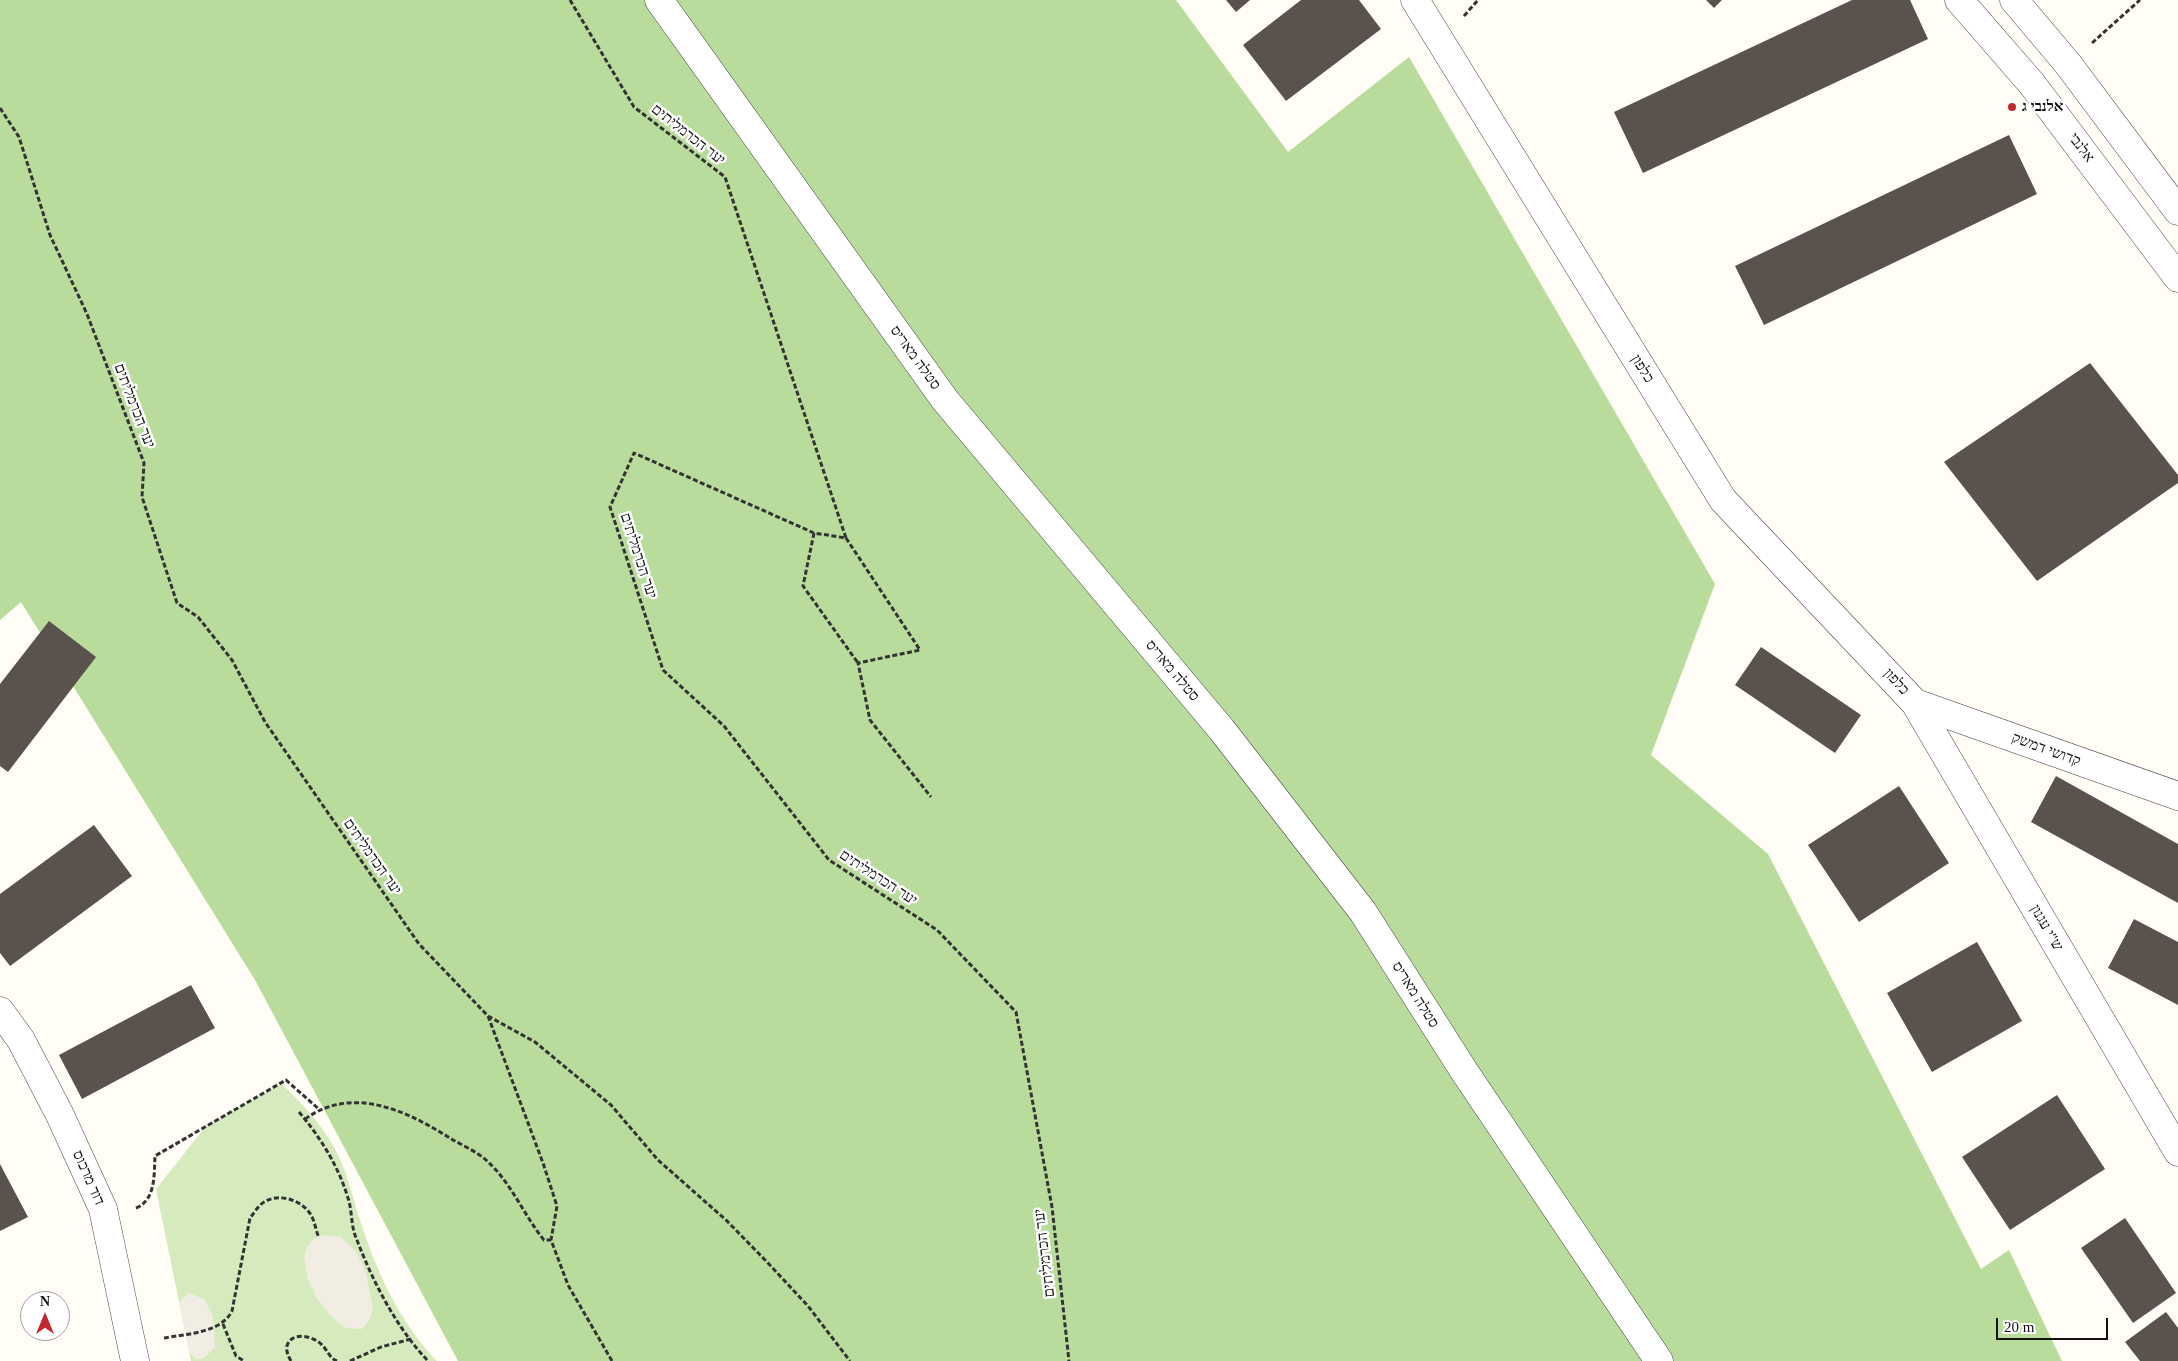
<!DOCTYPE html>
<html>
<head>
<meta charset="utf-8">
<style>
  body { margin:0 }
  #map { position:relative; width:2178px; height:1361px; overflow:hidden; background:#fffdf5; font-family:"Times New Roman",serif }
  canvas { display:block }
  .north { position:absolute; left:20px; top:1291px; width:50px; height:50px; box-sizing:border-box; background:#fff; border:1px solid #a0a0a0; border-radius:50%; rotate:0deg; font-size:14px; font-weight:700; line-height:20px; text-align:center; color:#111 }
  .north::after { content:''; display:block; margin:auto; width:18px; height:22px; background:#c4262e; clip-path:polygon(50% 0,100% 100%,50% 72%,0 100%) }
  .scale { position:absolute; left:1996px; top:1318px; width:112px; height:22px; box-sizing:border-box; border:2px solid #111; border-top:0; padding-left:6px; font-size:15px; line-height:18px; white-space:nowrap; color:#111; -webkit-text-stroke:4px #fff; paint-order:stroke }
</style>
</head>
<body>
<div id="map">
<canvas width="2178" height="1361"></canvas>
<div class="north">N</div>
<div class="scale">20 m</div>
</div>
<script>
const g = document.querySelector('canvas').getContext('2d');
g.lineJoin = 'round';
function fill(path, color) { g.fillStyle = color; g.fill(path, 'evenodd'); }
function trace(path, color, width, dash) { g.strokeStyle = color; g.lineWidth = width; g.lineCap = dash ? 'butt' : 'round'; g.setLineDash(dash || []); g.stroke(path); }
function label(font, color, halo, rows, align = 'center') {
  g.font = font + ' "Times New Roman","Noto Sans Hebrew",serif'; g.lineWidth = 5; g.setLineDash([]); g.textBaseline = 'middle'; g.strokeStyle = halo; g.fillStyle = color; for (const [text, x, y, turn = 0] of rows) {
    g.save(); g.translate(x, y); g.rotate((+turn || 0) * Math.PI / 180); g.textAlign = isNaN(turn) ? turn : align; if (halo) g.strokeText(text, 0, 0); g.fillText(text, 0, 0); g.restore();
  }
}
fill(new Path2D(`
  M282 1084C302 1104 321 1123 335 1149 349 1175 354 1204 364 1232 379 1277 403 1327 437 1361H191L156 1189 206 1126Z`), '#d5ebbd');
fill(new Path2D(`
  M0 0H1176L1288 152 1409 57 1715 584 1651 755 1768 854 1981 1269 2009 1250 2062 1361H458L255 980 21 602 0 620Z`), '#b9dc9c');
fill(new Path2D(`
  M324 1235 340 1237 349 1244 358 1255 366 1273 373 1308 370 1319 362 1329 345 1328 331 1316 318 1300 308 1280 304 1257 306 1249 312 1240Z
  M189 1293 204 1299 213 1316 215 1348 202 1359H195L189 1352 179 1302Z`), '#f1ede2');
fill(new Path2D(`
  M1226 0H1250L1236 12Z
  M1301 0H1359L1381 29 1286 101 1243 45Z
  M1706 0H1722L1714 8Z
  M1852 0H1910L1928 39 1643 173 1614 112Z
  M2009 135 2037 194 1764 325 1735 266Z
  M2090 363 2178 475V483L2037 581 1944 462Z
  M49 621 96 657 8 772 0 766V684Z
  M1761 647 1861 715 1835 753 1735 685Z
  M2056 776 2178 844V903L2031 822Z
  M1899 786 1949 863 1859 922 1808 845Z
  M94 825 132 876 10 966 0 953V894Z
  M2134 919 2178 942V1005L2108 968Z
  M1977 942 2022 1021 1932 1072 1887 993Z
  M191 985 215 1028 82 1099 59 1055Z
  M2057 1095 2105 1169 2010 1230 1962 1157Z
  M0 1164 28 1217 0 1231Z
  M2125 1218 2176 1293 2133 1323 2081 1248Z
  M2166 1312 2178 1328V1361H2140L2125 1342Z`), '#5a524d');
const minor = new Path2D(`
  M659 0 945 400 1222 730 1363 912 1464 1071 1659 1361
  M1415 0 1723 500 1915 703 2178 1152
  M1959 0 2032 84 2178 278
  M2014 0 2068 64 2178 211
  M1915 703 2178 796
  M0 1011 21 1040 60 1115 103 1209 135 1361`);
trace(minor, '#444', 29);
trace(new Path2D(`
  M570 0 634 107 725 177 846 538 814 533 634 453 610 507 663 670 724 726 829 860 937 930 1016 1012 1052 1207 1069 1361
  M1464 16 1478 0
  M2092 43 2140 0
  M0 108 19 137 50 235 87 314 144 463 142 497 177 603 198 617 232 660 265 722 419 944 488 1016 535 1042 611 1105 658 1160 726 1220 768 1263 808 1306 850 1361
  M814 533 803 586 858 663
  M846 538 920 650 858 663 870 720 931 797
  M488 1016 543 1163 557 1206 551 1240 568 1285 612 1361
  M299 1112C320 1137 338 1165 348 1198 352 1210 351 1224 355 1235 372 1280 395 1326 428 1361
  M305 1119C354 1084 409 1112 453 1140 464 1146 477 1152 486 1160 511 1182 523 1214 544 1240H551
  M136 1208C156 1200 154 1174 155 1156L286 1080 321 1111
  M223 1324 236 1356 244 1361
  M164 1338C186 1334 221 1333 232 1311L250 1218C255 1212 259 1204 266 1201 281 1193 303 1201 311 1215 315 1222 316 1231 319 1238
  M291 1361C288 1356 286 1351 287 1346 291 1331 313 1336 321 1344 327 1349 329 1358 337 1361
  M350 1361 381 1347 411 1339`), '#333', 3, [5, 2.5]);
trace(minor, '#fff', 28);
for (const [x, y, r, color] of [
  [2012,107,5,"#c4262e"]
]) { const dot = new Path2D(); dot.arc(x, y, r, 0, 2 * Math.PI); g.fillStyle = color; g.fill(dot); trace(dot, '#fff', 2); }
label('bold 15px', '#111', '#fff', [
  ["אלנבי ג",2022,107]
], 'left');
label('15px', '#111', '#fff', [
  ["יער הכרמליתים",688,135,38],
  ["אלנבי",2081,148,53],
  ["סטלה מאריס",915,358,54],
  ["כלפון",1642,369,58],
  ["יער הכרמליתים",134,406,69],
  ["יער הכרמליתים",638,556,72],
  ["סטלה מאריס",1172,671,50],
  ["כלפון",1896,682,47],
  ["קדושי דמשק",2046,750,20],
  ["יער הכרמליתים",372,857,55],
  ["יער הכרמליתים",878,878,33],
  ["ש\"י עגנון",2046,928,60],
  ["סטלה מאריס",1415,995,58],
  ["דוד מרכוס",88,1178,66],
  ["יער הכרמליתים",1045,1253,-97]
]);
</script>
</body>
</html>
